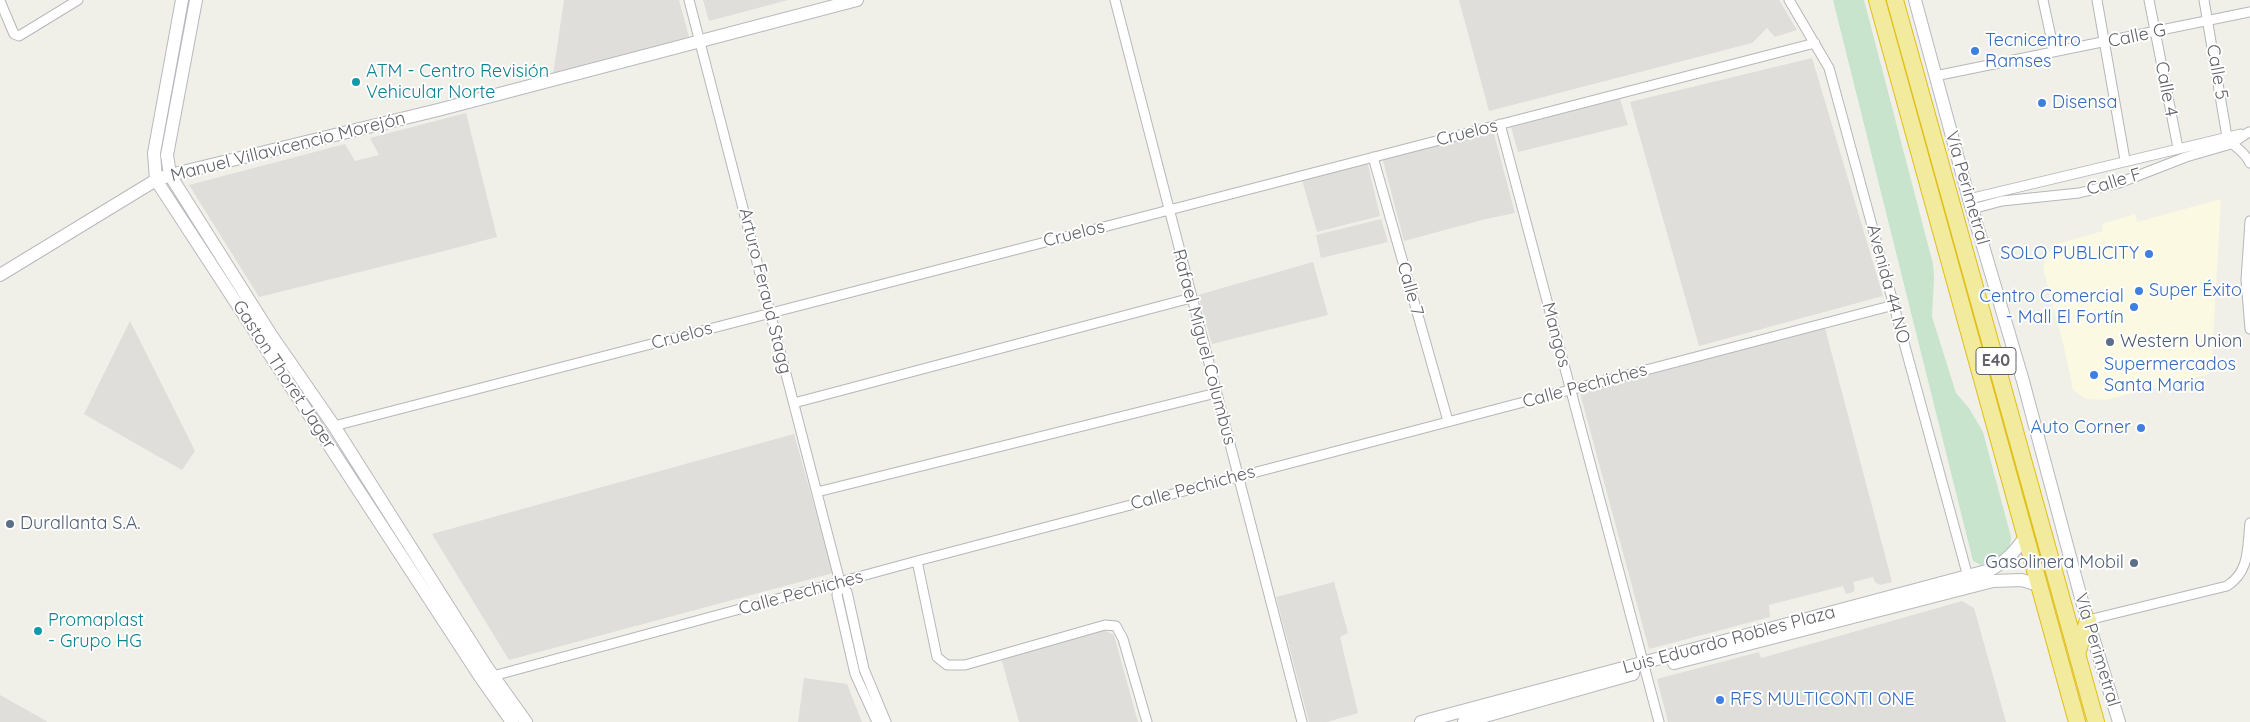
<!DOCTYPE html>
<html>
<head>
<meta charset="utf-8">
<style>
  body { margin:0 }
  canvas { display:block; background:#f0efe8 }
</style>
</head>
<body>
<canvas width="2250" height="722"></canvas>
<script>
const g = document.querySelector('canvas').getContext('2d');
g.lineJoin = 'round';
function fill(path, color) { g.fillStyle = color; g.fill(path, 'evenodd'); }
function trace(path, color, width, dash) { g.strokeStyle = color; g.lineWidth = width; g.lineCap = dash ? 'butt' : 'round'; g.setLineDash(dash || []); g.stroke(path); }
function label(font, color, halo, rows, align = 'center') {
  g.font = font + ' Quicksand,sans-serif'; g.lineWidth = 4; g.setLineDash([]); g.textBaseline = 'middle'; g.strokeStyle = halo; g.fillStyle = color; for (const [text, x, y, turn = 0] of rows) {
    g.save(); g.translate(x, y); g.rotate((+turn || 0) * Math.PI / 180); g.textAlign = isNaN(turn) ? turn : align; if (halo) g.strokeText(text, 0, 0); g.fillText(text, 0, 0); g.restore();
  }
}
fill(new Path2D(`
  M2221 199 2211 374 2105 400 2086 399 2073 390 2064 347 2043 269 2047 254 2057 244 2103 231 2102 224 2135 214 2137 222Z`), '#fbf9e2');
fill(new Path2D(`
  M564 0H679L689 37 553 75Z
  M703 0H788L709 21Z
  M1459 0H1779L1797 30 1775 37 1767 28 1752 43 1489 111Z
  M1812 58 1883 296 1699 346 1630 102Z
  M1620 99 1628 125 1518 152 1511 127Z
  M466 113 497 237 448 250 259 297 189 185 345 144 355 161 379 155 370 138Z
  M1493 130 1515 213 1486 219 1404 241 1382 157Z
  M1367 161 1380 216 1317 232 1302 180Z
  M1381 219 1388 242 1321 258 1316 235Z
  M1313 262 1328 315 1212 344 1198 295Z
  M130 321 195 451 182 470 84 414Z
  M1825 328 1892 582 1880 585 1875 582 1873 577 1853 582 1855 589 1853 592 1846 594 1843 586 1769 605 1770 617 1649 649 1580 393Z
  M794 434 833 573 509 660 432 534Z
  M1334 582 1348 633 1340 637 1358 713 1327 722H1309L1276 597Z
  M1962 601 1974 608 2006 722H1668L1657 679 1759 652 1761 658 1765 657Z
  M1104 630 1114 635 1138 722H1019L1001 658Z
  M804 678 847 684 862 722H798Z
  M0 695 48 722H0Z`), '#dfdeda');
fill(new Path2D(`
  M1833 0H1864L1933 264 1934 278 1932 317 1956 393 1969 408 1983 432 2011 537C2011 555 1996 558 1981 565L1973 561Z`), '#c8e4cc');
const street = new Path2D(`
  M689 0 840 582 847 592 864 669 886 722
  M1115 0 1302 722
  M1789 0 1829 68 1968 577
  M2043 0 2054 51
  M2097 0 2125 160
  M2149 0 2178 148
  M2204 0 2227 137C2234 148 2244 150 2250 163
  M0 1 14 34 19 36 78 0
  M1935 76 2250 12
  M1500 124 1659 722
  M1373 157 1448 421
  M1969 199 2241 134
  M1972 209 2002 201 2079 193 2119 183 2186 157 2231 144 2249 132
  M2250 221 2246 280 2250 329
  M794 403 1191 298
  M334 426 1815 43
  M817 492 1216 393
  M917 561 937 657 947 665H965L1105 625 1116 626 1123 639 1147 722
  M840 582 837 595 855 674 877 722
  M2088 620 2227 586C2250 571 2247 549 2250 523
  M493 676 917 561 1894 305`);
const secondary = new Path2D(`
  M182 0 154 153 156 180 479 675 512 722
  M196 0 167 155 170 175 271 335 334 426 486 666 526 722
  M1915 0 1969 199 2023 381 2081 598 2119 722
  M0 275 156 180 170 175 438 110 857 0
  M1674 663 1993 581 2022 580 2038 585
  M1421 722 1990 570C2006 561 2015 552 2025 537
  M1464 722 1633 674`);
const highway = new Path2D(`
  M1877 0 2077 722
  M1895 0 2096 722
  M2077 654 2088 620`);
trace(street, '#b5b7bb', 11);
trace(secondary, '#b7b9be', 14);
trace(highway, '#dfbf19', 18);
trace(street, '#fff', 9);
trace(secondary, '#fff', 12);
trace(highway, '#f2ea9d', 16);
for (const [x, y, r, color] of [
  [1975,51,5,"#3f7fe0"],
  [356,82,5,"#0f9aa8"],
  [2042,103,5,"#3f7fe0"],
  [2149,254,5,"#3f7fe0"],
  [2139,291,5,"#3f7fe0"],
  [2134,307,5,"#3f7fe0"],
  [2110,342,5,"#5c6f8a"],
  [2094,375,5,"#3f7fe0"],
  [2141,428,5,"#3f7fe0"],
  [10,524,5,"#5c6f8a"],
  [2134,563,5,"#5c6f8a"],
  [38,631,5,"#0f9aa8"],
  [1720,700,5,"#3f7fe0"]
]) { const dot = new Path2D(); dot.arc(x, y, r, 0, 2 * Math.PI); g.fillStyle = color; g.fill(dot); trace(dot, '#fff', 2); }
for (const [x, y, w] of [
  [1996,361,40]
]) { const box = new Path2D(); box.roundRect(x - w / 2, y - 13.5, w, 27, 4); g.fillStyle = '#fff'; g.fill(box); trace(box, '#606267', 1); }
label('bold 16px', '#606267', null, [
  ["E40",1996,361]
]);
label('18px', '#606267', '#fff', [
  ["Calle G",2137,36,-12],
  ["Calle 5",2217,72,80],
  ["Calle 4",2166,89,79],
  ["Cruelos",1467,133,-14],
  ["Manuel Villavicencio Morejón",288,147,-14],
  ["Calle F",2114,182,-17],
  ["Vía Perimetral",1967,188,74],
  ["Cruelos",1074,234,-14],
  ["Avenida 44 NO",1888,284,75],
  ["Calle 7",1410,289,74],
  ["Arturo Feraud Stagg",765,291,76],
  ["Mangos",1556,335,75],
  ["Cruelos",682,336,-15],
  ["Rafael Miguel Columbus",1204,347,75],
  ["Gaston Thoret Jager",284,375,57],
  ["Calle Pechiches",1585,386,-15],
  ["Calle Pechiches",1193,488,-15],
  ["Calle Pechiches",801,593,-15],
  ["Luis Eduardo Robles Plaza",1729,640,-15],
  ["Vía Perimetral",2097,650,73]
]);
label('18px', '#366cbe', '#fff', [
  ["Tecnicentro",1985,41],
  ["Ramses",1985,62],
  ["Disensa",2052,103],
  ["SOLO PUBLICITY",2139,254,"right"],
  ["Super Éxito",2149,291],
  ["Centro Comercial",2124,297,"right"],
  ["- Mall El Fortín",2124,318,"right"],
  ["Supermercados",2104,365],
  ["Santa Maria",2104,386],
  ["Auto Corner",2131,428,"right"],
  ["RFS MULTICONTI ONE",1730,700]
], 'left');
label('18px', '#0d838f', '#fff', [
  ["ATM - Centro Revisión",366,72],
  ["Vehicular Norte",366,93],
  ["Promaplast",48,621],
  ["- Grupo HG",48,642]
], 'left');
label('18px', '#4e5e75', '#fff', [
  ["Western Union",2120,342],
  ["Durallanta S.A.",20,524],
  ["Gasolinera Mobil",2124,563,"right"]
], 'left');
</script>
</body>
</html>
